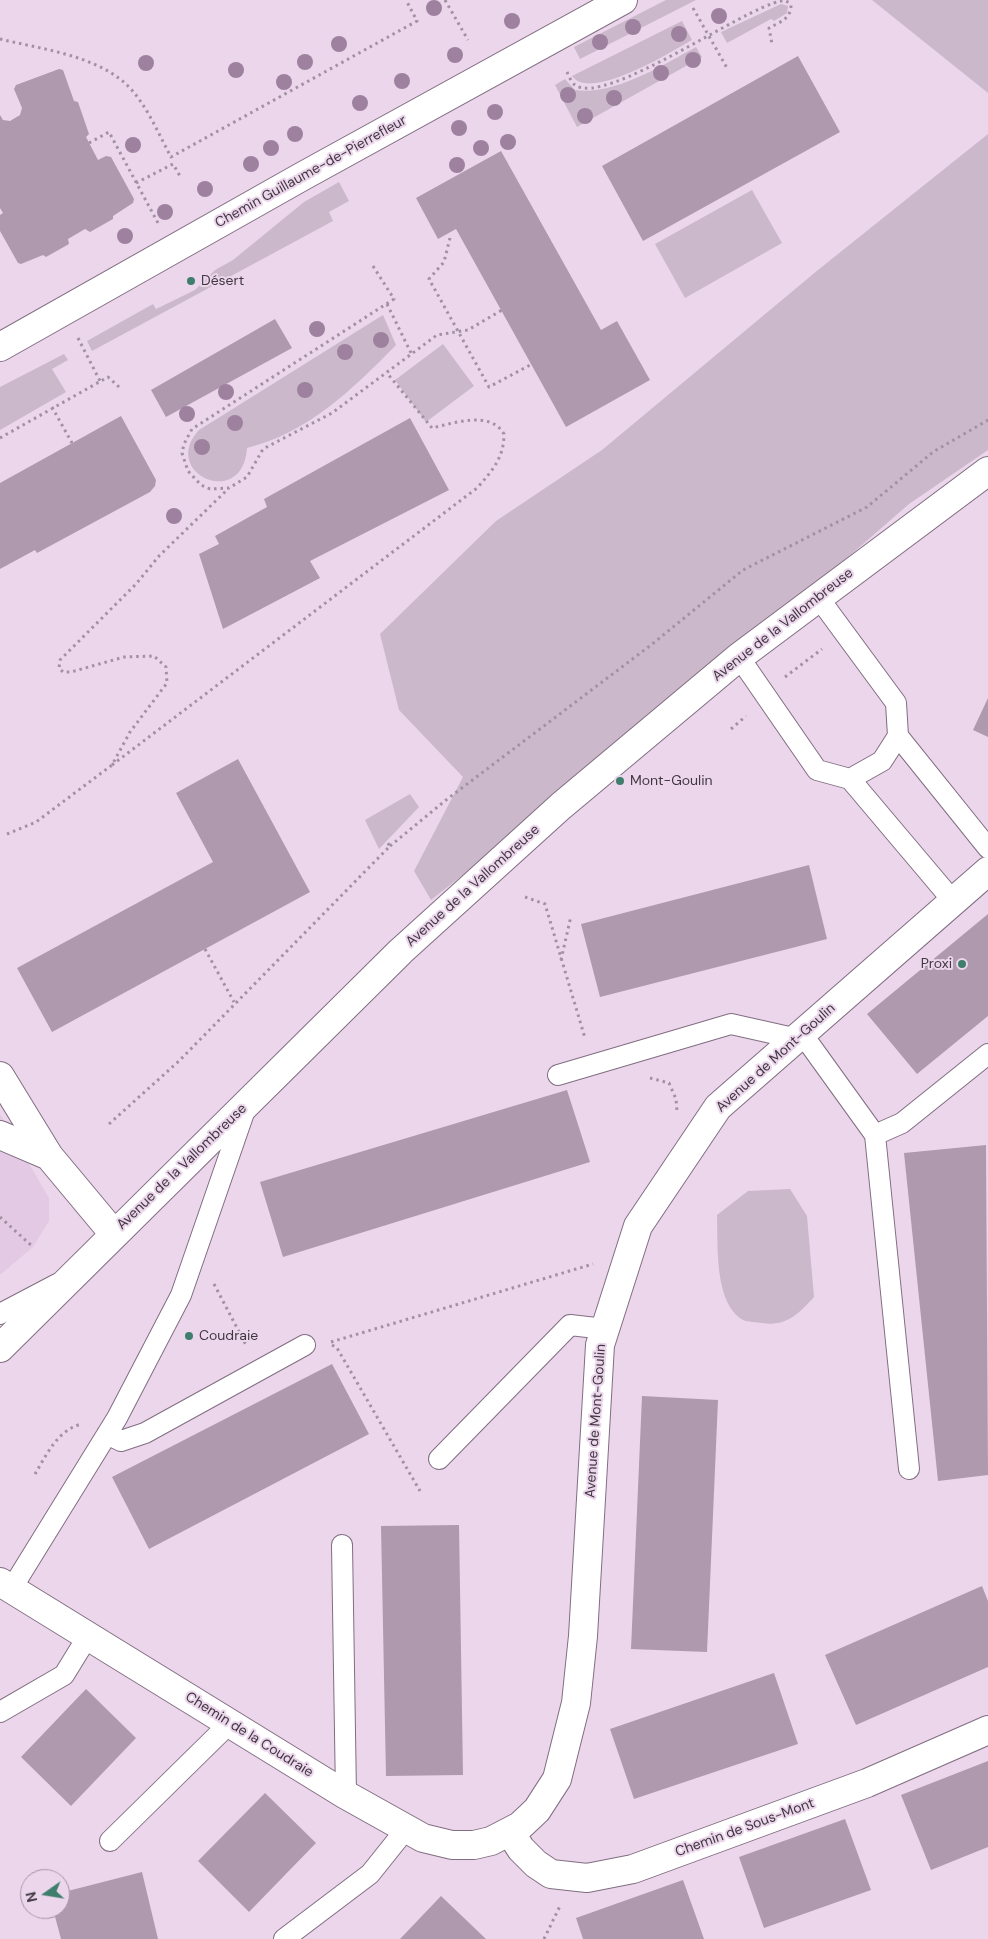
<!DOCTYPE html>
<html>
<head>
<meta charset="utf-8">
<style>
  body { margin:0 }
  #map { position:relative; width:988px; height:1939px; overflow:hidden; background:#ecd6ec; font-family:"DM Sans",sans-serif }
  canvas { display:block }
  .north { position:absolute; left:20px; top:1869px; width:50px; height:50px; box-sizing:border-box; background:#ecd6ec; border:1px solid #a796a7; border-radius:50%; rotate:257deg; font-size:14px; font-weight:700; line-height:20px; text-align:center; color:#403740 }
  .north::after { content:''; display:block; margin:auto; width:18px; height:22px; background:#3f7e6c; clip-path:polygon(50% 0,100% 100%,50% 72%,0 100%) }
</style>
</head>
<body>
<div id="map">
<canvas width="988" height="1939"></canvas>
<div class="north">N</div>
</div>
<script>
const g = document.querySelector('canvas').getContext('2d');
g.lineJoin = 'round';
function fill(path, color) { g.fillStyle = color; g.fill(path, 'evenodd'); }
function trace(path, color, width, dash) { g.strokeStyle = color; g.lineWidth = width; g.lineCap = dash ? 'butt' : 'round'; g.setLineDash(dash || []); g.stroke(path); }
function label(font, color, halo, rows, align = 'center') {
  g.font = font + ' "DM Sans",sans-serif'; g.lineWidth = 4; g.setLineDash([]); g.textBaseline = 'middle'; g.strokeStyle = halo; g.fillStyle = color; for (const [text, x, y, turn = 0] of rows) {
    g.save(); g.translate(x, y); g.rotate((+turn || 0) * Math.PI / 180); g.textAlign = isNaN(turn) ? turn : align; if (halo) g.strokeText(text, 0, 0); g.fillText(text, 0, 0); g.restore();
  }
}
fill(new Path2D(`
  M0 1114 49 1198V1221L33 1247 0 1275Z`), '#e4c9e4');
fill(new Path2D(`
  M666 0H696L580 59 574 47Z
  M872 0H988V93Z
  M781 4 788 6 787 13 774 21 771 19 727 43 721 32Z
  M682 21 692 40C671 52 590 102 572 76Z
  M696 47 702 57 577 127 555 85 565 79 575 90C613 96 663 65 696 47Z
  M988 134V450L909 504 686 698 431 900 414 871 463 777 399 710 380 634 496 521 602 450 818 270Z
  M339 182 349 201 329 212 333 221 92 351 87 341 153 304 156 309 195 290 215 270 233 260 304 202Z
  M752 190 782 243 685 298 655 244Z
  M383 315 396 345C353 389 308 433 247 448 243 511 159 473 199 430Z
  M443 344 474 386 426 422 395 380Z
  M64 354 68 360 52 369 66 392 0 430V387Z
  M410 794 419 807 379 849 365 820Z
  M790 1189 807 1216 814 1297C799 1313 787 1327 762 1323 757 1322 748 1322 743 1320 714 1303 718 1245 717 1215L748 1191Z`), '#cbb8cb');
fill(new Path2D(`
  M798 56 840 132 643 241 602 166Z
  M59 69 63 70 74 101 78 102 89 134 86 137 98 160 106 156 111 157 134 199 133 203 113 216V219L90 232 85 229 68 239 69 244 46 257 43 255 21 264 18 263 0 231V215L3 213 0 208V115L3 120 10 121 20 115 22 108 14 89 16 85Z
  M501 151 601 330 617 321 650 380 566 427 456 229 438 239 416 198Z
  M275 319 292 348 166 417 151 390Z
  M121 416 156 480 155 486 150 492 37 553 35 550 0 569V483Z
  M410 418 449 490 310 561 320 578 223 629 199 554 219 544 215 536 267 507 264 499Z
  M988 698V737L973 730Z
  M238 759 310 892 52 1032 17 968 213 862 176 793Z
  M809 865 827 939 600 997 581 924Z
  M988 914V1016L917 1074 867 1014Z
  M567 1090 590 1162 283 1257 260 1182Z
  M986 1145 988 1475 938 1481 904 1153Z
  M332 1364 369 1434 149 1549 112 1477Z
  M642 1396 718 1400 707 1652 631 1649Z
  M459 1525 463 1775 386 1776 381 1526Z
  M982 1586 988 1601V1667L856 1725 825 1655Z
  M774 1673 798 1744 634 1799 610 1729Z
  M86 1689 136 1738 71 1806 21 1757Z
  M988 1761V1847L931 1870 901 1795Z
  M265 1793 316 1843 249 1912 198 1861Z
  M845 1819 871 1890 764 1928 739 1857Z
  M142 1872 158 1939H61L53 1909H60V1893Z
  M683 1880 704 1939H583L576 1918Z
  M441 1896 486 1939H400Z`), '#ae99ae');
const service = new Path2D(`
  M739 657 817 770 850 779 882 761 898 736 896 703 818 597
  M898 736 988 848
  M850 779 953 901
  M803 1035 875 1135 909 1469
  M558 1075 731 1024 798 1039
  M875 1135 902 1123 988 1054
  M0 1314 57 1284
  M107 1434 121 1441 145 1433 305 1345
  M439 1459 570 1325 605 1329
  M342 1545 346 1795
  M12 1588 117 1418 181 1295 246 1107
  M0 1712 64 1675 88 1636
  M110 1841 230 1723
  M284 1939 370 1874 406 1829`);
const minor = new Path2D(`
  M0 347 303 176 623 0
  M0 1076 49 1156 114 1234
  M0 1135 49 1156
  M0 1348 401 951 561 806 739 657 988 471
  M0 1582 346 1795 423 1838 452 1845H474L491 1841 520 1826 537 1810 557 1779 576 1703 583 1636 600 1345 638 1226 718 1107 988 871
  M510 1832 521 1849 536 1864 551 1874 587 1878 633 1869 867 1783 988 1730`);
trace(service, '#816e81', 22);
trace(minor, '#816e81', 30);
trace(new Path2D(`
  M445 0 468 40
  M693 8 727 68
  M0 39C41 49 94 55 126 84 146 103 158 133 171 157L417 21 406 0
  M567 72C569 76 571 82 575 85 605 107 743 8 781 1 786 0 788 2 791 5 791 19 780 22 769 28L772 44
  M89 143 109 132 158 223
  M136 183 173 164 180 176
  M450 238 444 262 429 279 489 387 532 364
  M373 266 394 299 192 429 184 444 182 453 188 471 201 485 210 489 229 488 247 477 263 449 332 413 437 335 468 330 502 310
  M387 304 412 355
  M78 338 100 381
  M52 407 72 443
  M0 438 108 377 119 387
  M785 677 822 649
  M731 729 746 716
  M112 765 477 488C492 471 504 458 504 434 490 410 454 423 432 428L387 373
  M7 834 36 822 112 765 130 732 167 683 166 667 154 656 124 657 71 672H63L59 668 60 660 136 584 159 556 228 489
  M390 846 446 800 651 645 743 570 867 507 933 452 988 420
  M525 897 545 904 585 1038
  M205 949 234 1002
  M561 960 571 916
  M650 1078 669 1083 676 1099 677 1111
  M109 1124 179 1061 390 846 386 841
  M0 1217 33 1247
  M214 1284 247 1347
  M331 1342 593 1264
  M332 1345 337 1348 420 1491
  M35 1474C47 1454 57 1431 81 1424
  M544 1939 560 1906`), '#a191a1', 3, [2.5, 4]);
trace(service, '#fff', 20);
trace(minor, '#fff', 28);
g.fillStyle = '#9d819e';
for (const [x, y] of [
  [434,8],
  [719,16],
  [512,21],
  [633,27],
  [679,34],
  [600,42],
  [339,44],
  [455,55],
  [693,60],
  [305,62],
  [146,63],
  [236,70],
  [661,73],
  [402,81],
  [284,82],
  [568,95],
  [614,98],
  [360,103],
  [495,112],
  [585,116],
  [459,128],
  [295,134],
  [508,142],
  [133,145],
  [271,148],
  [481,148],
  [251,164],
  [457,165],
  [205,189],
  [165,212],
  [125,236],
  [317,329],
  [381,340],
  [345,352],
  [305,390],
  [226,392],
  [187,414],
  [235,423],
  [202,447],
  [174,516]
]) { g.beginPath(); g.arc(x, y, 8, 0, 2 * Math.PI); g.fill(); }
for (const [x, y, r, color] of [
  [191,281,5,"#3f7e6c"],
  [620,781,5,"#3f7e6c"],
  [962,964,5,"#3f7e6c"],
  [189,1336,5,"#3f7e6c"]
]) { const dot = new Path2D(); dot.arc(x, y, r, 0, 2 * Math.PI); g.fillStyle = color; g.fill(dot); trace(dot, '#ecd6ec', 2); }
label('14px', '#403740', '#ecd6ec', [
  ["Chemin Guillaume-de-Pierrefleur",311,172,-29],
  ["Avenue de la Vallombreuse",783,625,-38],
  ["Avenue de la Vallombreuse",473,886,-42],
  ["Avenue de Mont-Goulin",776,1058,-42],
  ["Avenue de la Vallombreuse",182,1167,-44],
  ["Avenue de Mont-Goulin",596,1421,-86],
  ["Chemin de la Coudraie",249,1735,32],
  ["Chemin de Sous-Mont",745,1828,-20]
]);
label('14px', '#403740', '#ecd6ec', [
  ["Désert",201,281],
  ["Mont-Goulin",630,781],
  ["Proxi",952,964,"right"],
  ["Coudraie",199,1336]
], 'left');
</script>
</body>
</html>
